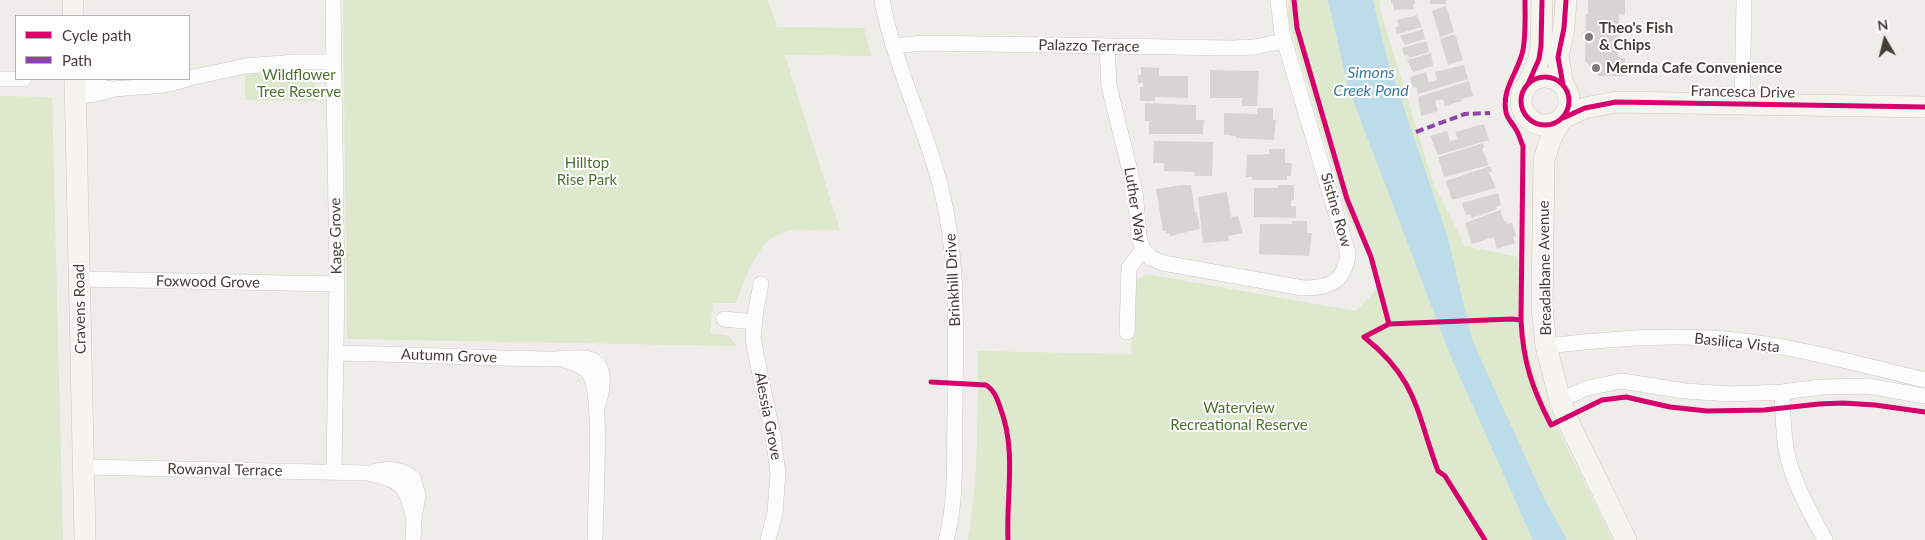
<!DOCTYPE html>
<html>
<head>
<meta charset="utf-8">
<style>
  body { margin:0 }
  #map { position:relative; width:1925px; height:540px; overflow:hidden; background:#efedea; font-family:Lato,sans-serif }
  canvas { display:block }
  .legend { position:absolute; left:15px; top:15px; width:175px; height:65px; box-sizing:border-box; background:#fff; border:1px solid #b5b2af; margin:0; padding:6px 9px; list-style:none; font-size:15px; color:#453e37 }
  .legend li { display:flex; align-items:center; gap:10px; height:25px }
  .legend b { width:25px; border:1px solid #b5b2af }
  .north { position:absolute; left:1860px; top:15px; width:50px; height:50px; -webkit-text-stroke:4px #fff; paint-order:stroke; rotate:352deg; font-size:14px; font-weight:700; line-height:20px; text-align:center; color:#453e37 }
  .north::after { content:''; display:block; margin:auto; width:18px; height:22px; background:#453e37; clip-path:polygon(50% 0,100% 100%,50% 72%,0 100%) }
</style>
</head>
<body>
<div id="map">
<canvas width="1925" height="540"></canvas>
<ul class="legend">
<li><b style="height:6px;background:#d6006c"></b>Cycle path</li>
<li><b style="height:6px;background:#8e44ad"></b>Path</li>
</ul>
<div class="north">N</div>
</div>
<script>
const g = document.querySelector('canvas').getContext('2d');
g.lineJoin = 'round';
function fill(path, color) { g.fillStyle = color; g.fill(path, 'evenodd'); }
function trace(path, color, width, dash) { g.strokeStyle = color; g.lineWidth = width; g.lineCap = dash ? 'butt' : 'round'; g.setLineDash(dash || []); g.stroke(path); }
function label(font, color, halo, rows, align = 'center') {
  g.font = font + ' Lato,sans-serif'; g.lineWidth = 4; g.setLineDash([]); g.textBaseline = 'middle'; g.strokeStyle = halo; g.fillStyle = color; for (const [text, x, y, turn = 0] of rows) {
    g.save(); g.translate(x, y); g.rotate((+turn || 0) * Math.PI / 180); g.textAlign = isNaN(turn) ? turn : align; if (halo) g.strokeText(text, 0, 0); g.fillText(text, 0, 0); g.restore();
  }
}
fill(new Path2D(`
  M343 0H768L777 27 864 28 871 56 785 55 840 230C824 231 806 229 789 231 756 237 747 277 736 303H713L710 333 729 336 736 346 347 339Z
  M1289 0H1380L1379 6 1433 183 1465 246 1518 257 1522 317 1529 354 1542 397 1613 540H968C979 478 977 414 978 351L1131 354 1135 282 1146 274 1356 311 1383 283 1348 216 1288 18Z
  M280 69H315V101L245 100V75Z
  M0 96 52 97 63 540H0Z`), '#dee8cc');
fill(new Path2D(`
  M1328 0H1373L1387 58 1447 235 1473 342 1544 498 1567 540H1533L1451 357 1348 87Z`), '#bddcea');
fill(new Path2D(`
  M1391 0H1415V4H1413L1414 9 1394 10 1393 3H1391Z
  M1430 0H1446V4H1430Z
  M1588 0H1625V15L1619 14 1618 57 1625 58 1624 76H1599L1585 61 1586 14H1588Z
  M1446 6 1454 32 1440 37 1432 11Z
  M1417 15 1422 27 1397 34 1395 27 1399 26 1397 20Z
  M1423 29 1425 39 1405 45 1400 36Z
  M1455 34 1463 60 1448 65 1440 39Z
  M1427 41 1429 52 1409 58 1408 55 1404 56 1402 48Z
  M1431 53 1433 66 1413 72 1407 60Z
  M1464 65 1468 79 1418 94 1416 87 1413 88 1410 77 1426 72 1429 82 1437 80 1435 72Z
  M1141 67 1159 68V76H1188V98L1155 97V101H1140V87H1143V83H1138V75H1141Z
  M1210 70 1259 71 1257 106H1242V98H1210Z
  M1469 81 1473 96 1461 99 1462 101 1445 106 1443 99 1435 101 1438 111 1421 116 1418 97Z
  M1145 103 1196 105V120H1204L1203 134H1149V121H1145Z
  M1257 108H1273V120H1276L1274 140 1236 138V136H1231V135H1224V113L1257 114Z
  M1484 124 1489 140 1438 155 1430 136 1447 131 1450 141 1458 139 1455 132Z
  M1154 141 1213 142 1212 176H1195L1194 172 1164 171V163H1153Z
  M1483 143 1484 148 1482 149 1489 165 1444 177 1438 157Z
  M1269 149H1285V163H1292L1291 176H1287V180H1252V177H1246L1247 155 1269 154Z
  M1490 166 1492 172H1489L1496 188 1452 200 1446 181Z
  M1182 185H1191L1195 213 1197 212 1200 229 1170 236V233L1166 234V231H1163L1156 189Z
  M1278 185H1294V200L1291 201V206H1296V218L1254 217V188H1278Z
  M1227 192 1231 217 1238 216 1243 233 1228 236 1229 241 1203 243 1198 197Z
  M1498 193 1501 205 1496 207 1497 209 1472 218 1470 214 1466 215 1462 203Z
  M1500 210 1504 221H1506L1507 224 1512 223 1516 236 1513 237 1515 243 1497 249 1494 237 1472 244 1465 223Z
  M1292 221H1307V233H1312L1309 256 1259 254 1260 224H1292Z`), '#d7d5d1');
const street = new Path2D(`
  M333 0 337 284 334 472
  M882 0C894 65 925 125 941 188 960 263 955 339 955 415 954 456 957 500 946 540
  M894 46 923 43 1233 48 1254 47 1284 41
  M1107 46 1109 86 1135 191 1139 238 1143 249 1151 258 1163 263 1303 288C1330 288 1345 282 1348 253L1282 33 1278 0
  M189 78 246 66 295 62H334
  M0 79H24
  M76 82 112 89
  M76 96 96 94 114 89 165 85 187 79
  M1742 104 1744 0
  M79 279 337 284
  M761 284 756 309 753 338 760 375 773 435 778 473 775 513 768 540
  M724 319 755 322
  M1127 332 1129 268 1143 249
  M1546 346C1609 339 1672 333 1735 340 1799 347 1862 365 1925 380
  M336 353C406 354 476 358 546 359 558 360 582 355 592 360 609 369 601 395 597 409
  M567 361C576 364 584 366 590 375 603 395 595 509 595 540
  M1782 392C1783 413 1783 434 1787 454 1794 485 1811 513 1825 540
  M1560 400 1587 388 1622 381 1685 391 1731 394 1782 392 1821 387 1868 386 1925 396
  M83 467 367 473C403 481 404 483 414 518
  M376 471C391 468 400 469 413 478L418 495 414 518 413 540`);
const secondary = new Path2D(`
  M73 0V16
  M1521 101a24 24 0 1 1 48 0a24 24 0 1 1-48 0Z
  M75 79 85 540
  M1528 84 1539 59 1541 46 1542 0
  M1563 85 1558 57 1564 28 1566 0
  M1563 118 1585 108 1616 102 1925 107
  M1561 120 1551 138 1544 160 1542 307 1546 346 1560 400 1567 419 1626 540`);
trace(street, '#ccc9c6', 16);
trace(secondary, '#cec9c1', 22);
trace(street, '#fdfcfc', 15);
trace(secondary, '#f6f4ef', 21);
trace(new Path2D(`
  M1416 132 1465 114 1490 113`), '#8e44ad', 4, [8, 4]);
trace(new Path2D(`
  M1294 0 1297 28 1316 93 1347 199 1371 257 1389 324 1364 337C1418 380 1416 412 1438 471L1445 476 1485 540
  M1521 101a24 24 0 1 1 48 0a24 24 0 1 1-48 0Z
  M1528 84 1539 59 1541 46 1542 0
  M1563 85 1558 57 1564 28 1566 0
  M1563 118 1585 108 1616 102 1925 107
  M1521 320 1523 146C1520 140 1519 133 1515 128 1512 122 1507 119 1506 112 1501 89 1519 71 1523 50 1526 34 1525 16 1525 0
  M1389 324 1512 319 1521 320C1523 362 1532 388 1551 425L1602 400 1626 397 1670 407 1707 411 1764 410 1819 404 1843 403 1875 405 1925 412
  M931 382 986 385C994 390 997 398 1000 407 1017 451 1006 494 1008 540`), '#d6006c', 5);
for (const [x, y, r, color] of [
  [1589,37,5,"#807b76"],
  [1596,68,5,"#807b76"]
]) { const dot = new Path2D(); dot.arc(x, y, r, 0, 2 * Math.PI); g.fillStyle = color; g.fill(dot); trace(dot, '#fff', 2); }
label('bold 15px', '#453e37', '#fff', [
  ["Theo's Fish",1599,28],
  ["& Chips",1599,45],
  ["Mernda Cafe Convenience",1606,68]
], 'left');
label('15px', '#453e37', '#fff', [
  ["Palazzo Terrace",1089,46,1],
  ["Francesca Drive",1743,92,1],
  ["Luther Way",1135,205,81],
  ["Sistine Row",1336,210,74],
  ["Kage Grove",336,236,-91],
  ["Breadalbane Avenue",1545,268,-91],
  ["Brinkhill Drive",953,280,-93],
  ["Foxwood Grove",208,282,1],
  ["Cravens Road",80,309,-91],
  ["Basilica Vista",1737,343,6],
  ["Autumn Grove",449,356,2],
  ["Alessia Grove",768,416,79],
  ["Rowanval Terrace",225,470,1]
]);
label('15px', '#4d722f', '#fff', [
  ["Wildflower",299,75],
  ["Tree Reserve",299,92],
  ["Hilltop",587,163],
  ["Rise Park",587,180],
  ["Waterview",1239,408],
  ["Recreational Reserve",1239,425]
]);
label('italic 16px', '#377ba0', '#fff', [
  ["Simons",1371,73],
  ["Creek Pond",1371,91]
]);
</script>
</body>
</html>
